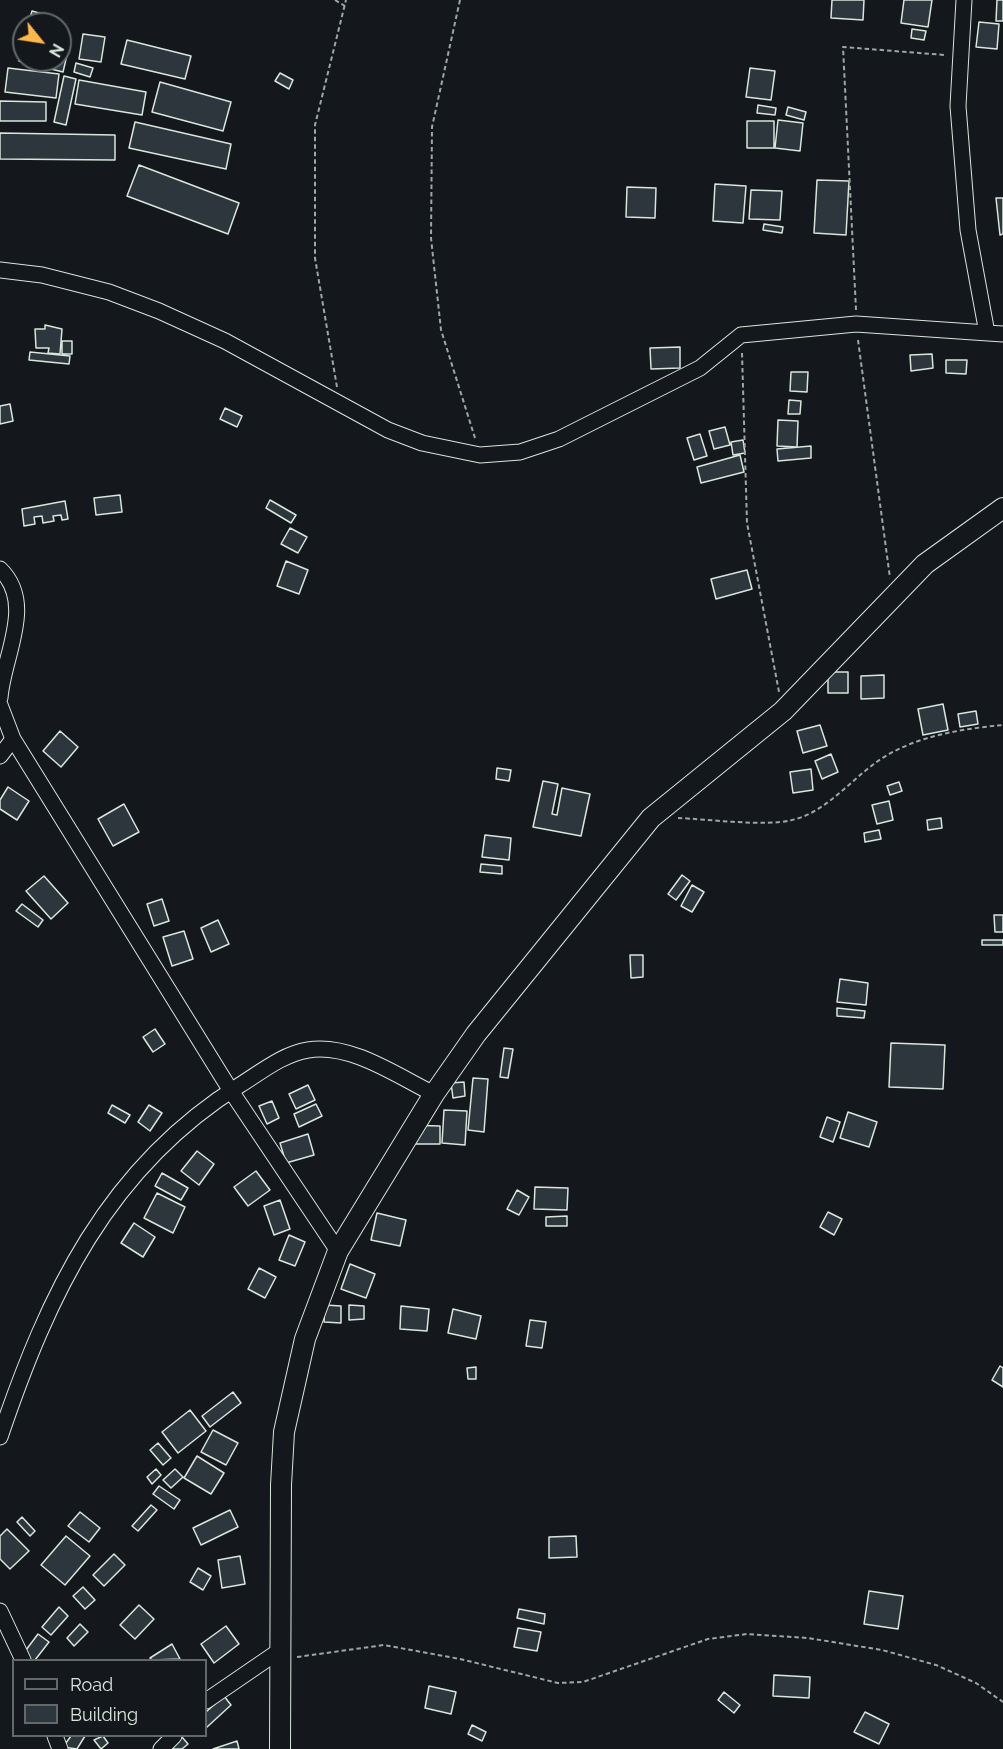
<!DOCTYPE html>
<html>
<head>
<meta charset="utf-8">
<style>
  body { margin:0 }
  #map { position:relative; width:1003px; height:1749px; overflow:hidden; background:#14181c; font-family:Raleway,sans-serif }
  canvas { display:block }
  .legend { position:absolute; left:12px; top:1659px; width:195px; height:78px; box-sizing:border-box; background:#14181c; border:2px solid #626a69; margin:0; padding:8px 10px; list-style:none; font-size:18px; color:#d8e6dc }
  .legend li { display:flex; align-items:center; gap:12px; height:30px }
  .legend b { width:30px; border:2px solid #626a69 }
  .north { position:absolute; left:12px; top:12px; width:60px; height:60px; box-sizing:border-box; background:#14181c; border:2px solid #626a69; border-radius:50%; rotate:120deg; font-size:16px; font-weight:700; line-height:24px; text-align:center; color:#d8e6dc }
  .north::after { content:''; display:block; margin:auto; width:21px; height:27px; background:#ffb74d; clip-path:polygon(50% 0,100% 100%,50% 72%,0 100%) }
</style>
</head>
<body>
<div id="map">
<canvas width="1003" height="1749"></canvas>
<ul class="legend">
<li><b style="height:8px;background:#14181c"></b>Road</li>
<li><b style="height:16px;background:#2c363c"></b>Building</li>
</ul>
<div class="north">N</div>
</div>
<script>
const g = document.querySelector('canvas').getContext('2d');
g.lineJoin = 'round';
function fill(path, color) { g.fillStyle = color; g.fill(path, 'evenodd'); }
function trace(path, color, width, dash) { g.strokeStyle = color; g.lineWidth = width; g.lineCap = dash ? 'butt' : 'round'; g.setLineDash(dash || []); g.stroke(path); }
const building = new Path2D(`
  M832 0H864L863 20 831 18Z
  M904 0H932L928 27 901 23Z
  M997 0H1003V21H996Z
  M32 11 46 15 44 22 30 18Z
  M979 22 999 24 997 49 976 47Z
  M912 29 926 31 924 40 911 38Z
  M83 34 105 37 101 62 79 59Z
  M127 40 191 56 185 79 121 64Z
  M23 44 24 60H60V53L67 55 63 72 19 61Z
  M76 63 93 68 90 77 74 72Z
  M8 68 59 74 56 98 5 92Z
  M750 68 775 71 771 100 746 97Z
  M280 73 293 80 289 89 275 81Z
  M64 76 76 79 66 125 54 122Z
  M79 80 146 92 142 115 75 104Z
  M160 82 231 102 223 131 152 112Z
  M0 101 46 102V121H0Z
  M758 105 776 108 775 115 757 113Z
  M788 107 806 112 804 120 786 115Z
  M778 120 803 123 800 151 775 148Z
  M747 121H774V148H747Z
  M135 122 231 144 226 169 129 148Z
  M0 133 115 135V160L0 159Z
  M139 165 239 203 228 234 127 196Z
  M817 180 849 181 846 235 814 233Z
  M715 184 746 186 743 223 713 221Z
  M627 187 656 188 655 218 626 217Z
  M751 190 782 191 780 220 749 219Z
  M996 198H1003V234L1000 235Z
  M764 224 783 227 782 233 763 230Z
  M45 325 62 329 60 354 48 353 49 348H36L35 329H45Z
  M62 341H72V354H62Z
  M680 347V368L651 369 650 348Z
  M30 352 70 356 69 364 29 360Z
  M932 354 933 368 911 371 910 355Z
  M946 360H967L966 374 946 373Z
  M791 372H808L807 392 790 391Z
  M789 400 801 401 800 414H788Z
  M10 404 13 421 0 424V406Z
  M225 408 242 416 237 427 220 419Z
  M778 420 798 421 797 447 777 446Z
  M725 427 730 445 714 449 709 431Z
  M700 434 707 456 694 460 687 438Z
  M743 440 745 453 733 455 731 442Z
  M811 446V458L778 461 777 449Z
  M740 455 744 472 701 483 697 467Z
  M120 495 122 512 96 515 94 498Z
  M270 500 296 515 291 523 266 508Z
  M65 501 68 519 62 520 61 515 53 516 54 521 43 523 42 516 34 517 35 524 24 526 22 509Z
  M290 528 307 537 298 553 281 544Z
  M286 561 308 570 299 594 277 586Z
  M747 570 752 589 716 599 711 579Z
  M828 672H848V693H828Z
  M884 675V698L861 699V676Z
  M943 704 948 730 923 735 918 709Z
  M976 711 978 724 960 727 958 714Z
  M820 725 827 746 803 753 797 731Z
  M60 731 78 747 61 767 43 751Z
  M831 754 838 772 822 779 815 761Z
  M497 768 511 770 509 781 496 779Z
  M811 769 813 790 793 793 790 772Z
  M543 781 558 784 552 814 557 815 562 788 590 794 581 836 533 827Z
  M899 782 902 791 890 795 887 786Z
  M8 787 29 801 17 820 0 809V800Z
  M889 801 893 820 877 824 872 805Z
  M124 804 139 832 113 846 98 819Z
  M941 818 942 828 928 830 927 820Z
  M879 830 881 839 865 842 864 833Z
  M485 835 511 838 509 860 482 857Z
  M481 864 502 866V874L480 872Z
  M682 875 690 881 676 900 668 894Z
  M44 876 68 903 51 919 26 891Z
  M692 885 704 892 692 912 681 906Z
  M162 899 169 921 154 926 147 904Z
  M22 904 43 920 38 927 16 911Z
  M994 915H1003V932H995Z
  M218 920 229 944 211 952 201 928Z
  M184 931 193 959 172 966 163 937Z
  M982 940H1003V945H982Z
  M630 955H643V977L631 978Z
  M840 979 868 983 866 1005 837 1002Z
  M837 1008 865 1011 864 1018 837 1016Z
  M155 1029 165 1044 153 1052 143 1037Z
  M891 1043 945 1045 943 1089 889 1087Z
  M504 1048 513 1049 508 1078 500 1077Z
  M473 1078 488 1079 484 1132 468 1130Z
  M464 1082 465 1096 453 1098 451 1083Z
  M308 1085 315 1100 296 1109 289 1094Z
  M272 1101 279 1118 267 1124 259 1106Z
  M316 1104 322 1116 299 1127 294 1114Z
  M112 1105 130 1115 125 1123 108 1113Z
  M149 1105 162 1113 150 1131 138 1122Z
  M444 1110 467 1111 465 1145 442 1143Z
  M848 1112 877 1122 869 1147 840 1138Z
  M827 1117 840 1122 833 1142 820 1137Z
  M406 1125 440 1126V1144H406Z
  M308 1134 314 1155 286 1163 280 1143Z
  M197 1151 214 1164 199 1185 181 1171Z
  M256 1171 270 1190 248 1206 234 1187Z
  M162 1173 188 1188 181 1200 155 1186Z
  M535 1187 568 1188 567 1210 534 1209Z
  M517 1190 529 1197 519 1215 507 1209Z
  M157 1193 185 1207 173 1233 144 1218Z
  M280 1200 290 1229 274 1235 264 1206Z
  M828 1212 842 1219 834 1235 820 1227Z
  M377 1213 406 1220 400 1246 371 1240Z
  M567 1216V1226H546V1217Z
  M134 1223 155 1237 143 1257 121 1243Z
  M289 1235 305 1242 295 1266 279 1260Z
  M350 1264 375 1274 366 1298 341 1289Z
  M259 1268 276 1277 265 1298 248 1289Z
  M325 1305 341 1306V1323L324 1322Z
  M349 1305 364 1306V1319L349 1320Z
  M401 1306 429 1309 427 1331 400 1329Z
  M453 1309 481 1316 476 1339 448 1333Z
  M530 1320 546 1322 542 1348 526 1346Z
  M1000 1366 1003 1368V1387L992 1380Z
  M476 1367V1379H468L467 1368Z
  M233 1392 241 1403 210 1427 202 1416Z
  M190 1410 206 1431 178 1453 162 1432Z
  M213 1430 238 1443 226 1465 201 1452Z
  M158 1443 171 1458 163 1465 150 1450Z
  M197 1456 224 1473 211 1494 184 1478Z
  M156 1469 161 1475 152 1484 147 1477Z
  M175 1469 183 1477 171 1488 163 1480Z
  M159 1486 180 1500 174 1509 153 1494Z
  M151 1505 157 1510 138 1531 132 1526Z
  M230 1510 238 1527 201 1545 193 1528Z
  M80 1512 100 1528 89 1542 68 1526Z
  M22 1517 35 1531 30 1536 17 1522Z
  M7 1529 29 1551 10 1569 0 1559V1536Z
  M66 1536 90 1556 65 1585 41 1565Z
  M576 1536 577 1557 549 1558V1537Z
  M114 1554 125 1565 104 1586 93 1575Z
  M240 1556 245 1584 222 1588 218 1560Z
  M198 1568 211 1576 203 1590 190 1582Z
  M83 1587 95 1600 85 1609 73 1596Z
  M869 1591 903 1596 898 1629 864 1624Z
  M139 1605 154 1619 135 1639 120 1625Z
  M59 1607 68 1616 51 1635 42 1627Z
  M519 1609 545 1614 544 1624 517 1618Z
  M80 1624 88 1632 74 1646 67 1638Z
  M226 1626 239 1644 214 1663 201 1644Z
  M518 1628 541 1632 537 1651 514 1647Z
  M38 1634 49 1642 35 1660H32L23 1654Z
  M172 1644 180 1659 152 1660 150 1658Z
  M774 1675 810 1677 809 1698 773 1696Z
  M429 1686 456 1692 451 1714 425 1708Z
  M724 1692 740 1705 734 1713 718 1700Z
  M224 1696 231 1705 206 1728V1712Z
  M865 1712 889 1724 879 1744 854 1732Z
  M472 1725 486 1732 482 1741 468 1734Z
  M71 1736H85L77 1749 63 1747Z
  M103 1736 108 1743 101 1749 94 1740Z
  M182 1737 188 1744 182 1749H167Z
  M237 1741 239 1749H213Z`);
fill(building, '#2c363c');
trace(building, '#d8e6dc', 1.5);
const minor = new Path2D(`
  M964 0 958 106 968 230 987 333
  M0 270 42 275 109 292 159 311 225 341 388 430 422 443 480 455 520 452 559 439 700 368 741 335 856 324 1003 334
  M0 569C36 604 3 656 0 698
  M0 705 13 739 231 1091 338 1251
  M0 756 13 739
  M0 1437C48 1295 107 1168 240 1085 261 1072 283 1054 308 1050 351 1043 397 1076 434 1094
  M0 1611 23 1660
  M206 1701 282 1649
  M55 1736 60 1749
  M161 1749 174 1736`);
const major = new Path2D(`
  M280 1749 281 1485 284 1432 305 1339 338 1251 434 1094 476 1034 651 818 783 711 925 564 1003 508`);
trace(minor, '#d8e6dc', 17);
trace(major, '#d8e6dc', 22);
trace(new Path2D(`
  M335 0 345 6
  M460 0 432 127 431 238 441 330 475 438
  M856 310 843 47 945 55
  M858 340 890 578
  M742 353 747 523 779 692
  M337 387 315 258V125L346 0
  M678 818C707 819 766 827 792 820 824 813 848 783 874 764 909 737 960 729 1003 725
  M297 1657 384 1645 460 1659 558 1683 583 1682 708 1639 747 1634 808 1638 882 1650 936 1665 976 1683 1003 1702`), '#9da8a2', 2, [4.5, 3]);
trace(minor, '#14181c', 15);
trace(major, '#14181c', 20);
</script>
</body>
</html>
